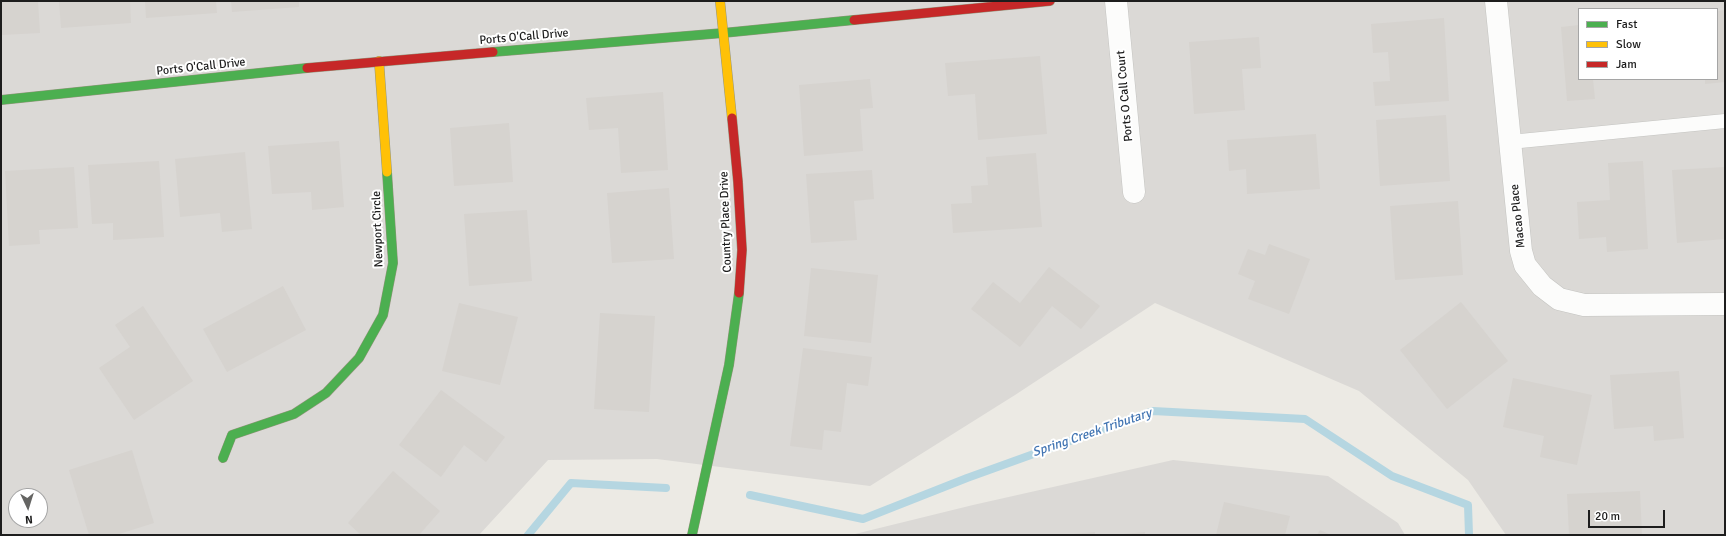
<!DOCTYPE html>
<html>
<head>
<meta charset="utf-8">
<style>
  body { margin:0 }
  #map { position:relative; width:1726px; height:536px; overflow:hidden; background:#eceae4; font-family:Signika,sans-serif }
  canvas { display:block }
  .frame { position:absolute; inset:0; border:2px solid #1d1d1d; pointer-events:none }
  .legend { position:absolute; left:1578px; top:8px; width:140px; height:72px; box-sizing:border-box; background:#fff; border:1px solid #a5a5a5; margin:0; padding:5px 7px; list-style:none; font-size:12px; color:#1d1d1d }
  .legend li { display:flex; align-items:center; gap:8px; height:20px }
  .legend b { width:20px; border:1px solid #a5a5a5 }
  .north { position:absolute; left:8px; top:488px; width:40px; height:40px; box-sizing:border-box; background:#fff; border:1px solid #a5a5a5; border-radius:50%; rotate:176deg; font-size:11px; font-weight:700; line-height:16px; text-align:center; color:#1d1d1d }
  .north::after { content:''; display:block; margin:auto; width:14px; height:18px; background:#656563; clip-path:polygon(50% 0,100% 100%,50% 72%,0 100%) }
  .scale { position:absolute; left:1588px; top:510px; width:77px; height:18px; box-sizing:border-box; border:2px solid #1d1d1d; border-top:0; padding-left:5px; font-size:12px; line-height:14px; white-space:nowrap; color:#1d1d1d; -webkit-text-stroke:3px #fff; paint-order:stroke }
</style>
</head>
<body>
<div id="map">
<canvas width="1726" height="536"></canvas>
<div class="frame"></div>
<ul class="legend">
<li><b style="height:5px;background:#4caf50"></b>Fast</li>
<li><b style="height:5px;background:#ffc107"></b>Slow</li>
<li><b style="height:5px;background:#c62828"></b>Jam</li>
</ul>
<div class="north">N</div>
<div class="scale">20 m</div>
</div>
<script>
const g = document.querySelector('canvas').getContext('2d');
g.lineJoin = 'round';
function fill(path, color) { g.fillStyle = color; g.fill(path, 'evenodd'); }
function trace(path, color, width, dash) { g.strokeStyle = color; g.lineWidth = width; g.lineCap = dash ? 'butt' : 'round'; g.setLineDash(dash || []); g.stroke(path); }
function label(font, color, halo, rows, align = 'center') {
  g.font = font + ' Signika,sans-serif'; g.lineWidth = 4; g.setLineDash([]); g.textBaseline = 'middle'; g.strokeStyle = halo; g.fillStyle = color; for (const [text, x, y, turn = 0] of rows) {
    g.save(); g.translate(x, y); g.rotate((+turn || 0) * Math.PI / 180); g.textAlign = isNaN(turn) ? turn : align; if (halo) g.strokeText(text, 0, 0); g.fillText(text, 0, 0); g.restore();
  }
}
fill(new Path2D(`
  M1 1H1725V535H1506L1468 480 1359 391 1155 303 1015 395 870 486 657 459 548 460 479 535H1ZM1579 9H1717V79H1579ZM16 496H40V520H16Z
  M1173 460 1328 476 1398 523 1405 535H851L973 505Z`), '#dbd9d6');
trace(new Path2D(`
  M750 495 863 519 967 478 1153 411 1305 419 1392 476 1468 505 1469 535
  M528 535 571 483 666 488`), '#b5d6e1', 8);
fill(new Path2D(`
  M1 1H38L40 33 1 35Z
  M59 1H130L131 23 61 28Z
  M145 1H216L217 13 146 18Z
  M231 1H299V7L232 12Z
  M1725 10V82L1705 84V79H1717V11Z
  M1444 18 1449 101 1375 106 1373 82 1390 81 1388 52 1373 53 1371 24Z
  M1579 25V79H1593L1595 99 1567 101 1561 27Z
  M1259 37 1261 68 1242 69 1245 110 1194 114 1189 42Z
  M1040 56 1047 134 978 140 975 94 948 96 945 63Z
  M870 79 873 108 860 109 863 151 804 156 799 85Z
  M663 92 668 170 621 173 618 128 589 130 586 98Z
  M1446 115 1450 181 1380 186 1376 120Z
  M509 123 513 182 454 186 450 128Z
  M1316 134 1320 189 1247 194 1246 169 1229 171 1227 140Z
  M339 141 344 207 312 210 311 192 272 194 268 146Z
  M245 152 252 229 222 232 220 213 180 217 175 159Z
  M1036 153 1042 227 953 233 951 204 972 203 971 186 988 185 986 157Z
  M159 161 164 237 113 240V223L92 224 88 165Z
  M1643 161 1648 249 1607 252 1606 237 1579 239 1577 202 1610 200 1608 163Z
  M74 167 78 228 39 230 40 244 9 246 5 171Z
  M1725 167V239L1677 243 1672 170Z
  M872 170 874 199 854 201 857 240 811 243 806 174Z
  M669 188 674 259 612 263 607 193Z
  M1458 201 1463 275 1395 280 1390 206Z
  M527 210 532 281 469 286 464 214Z
  M1269 244 1310 259 1289 314 1248 299 1255 281 1238 274 1248 249 1265 255Z
  M1049 267 1100 306 1081 329 1052 306 1020 347 971 309 993 282 1020 303Z
  M811 268 878 275 871 343 804 336Z
  M283 286 306 330 227 372 203 329Z
  M1461 302 1508 361 1447 409 1400 350Z
  M459 303 518 317 500 385 442 371Z
  M143 306 193 381 134 420 99 368 130 347 115 325Z
  M600 313 655 316 649 412 594 409Z
  M803 348 872 357 868 386 847 383 841 432 824 430 822 450 790 446Z
  M1679 371 1684 438 1654 441 1653 426 1614 429 1610 375Z
  M1513 378 1592 395 1577 465 1540 457 1544 436 1503 427Z
  M441 390 505 437 486 462 464 445 441 477 399 445Z
  M132 450 154 523 116 535H89L69 470Z
  M393 471 440 511 419 535H361L348 523Z
  M1640 491 1642 535H1569L1567 494Z
  M1224 502 1290 516 1285 535H1216Z
  M1320 530 1331 535H1317Z
  M1095 532V535H1073V534Z
  M1145 532V535H1123V534Z`), '#d6d3cf');
const lane = new Path2D(`
  M1510 142 1725 121`);
const street = new Path2D(`
  M1116 1 1134 192
  M1496 1 1521 251 1525 265 1542 286 1559 299 1584 305 1725 304`);
const fast = new Path2D(`
  M493 52 723 33 854 20
  M1 100 307 68
  M223 458 232 435 294 414 326 393 359 358 383 315 393 263 387 172
  M692 535 729 365 739 293`);
const slow = new Path2D(`
  M720 1 732 118
  M379 61 387 172`);
const jam = new Path2D(`
  M854 20 1050 1
  M307 68 493 52
  M732 118 738 182 742 250 739 293`);
trace(lane, '#c4c4c1', 15);
trace(street, '#c4c4c1', 23);
trace(fast, '#93957c', 10);
trace(slow, '#93957c', 10);
trace(jam, '#93957c', 10);
trace(lane, '#fcfcfb', 14);
trace(street, '#fcfcfb', 22);
trace(fast, '#4caf50', 9);
trace(slow, '#ffc107', 9);
trace(jam, '#c62828', 9);
label('12px', '#1d1d1d', '#fff', [
  ["Ports O'Call Drive",524,37,-5],
  ["Ports O'Call Drive",201,67,-6],
  ["Ports O Call Court",1125,96,-95],
  ["Macao Place",1518,216,-96],
  ["Country Place Drive",726,222,-92],
  ["Newport Circle",378,229,-92]
]);
label('italic 13px', '#4275b3', '#fff', [
  ["Spring Creek Tributary",1092,433,-19]
]);
</script>
</body>
</html>
